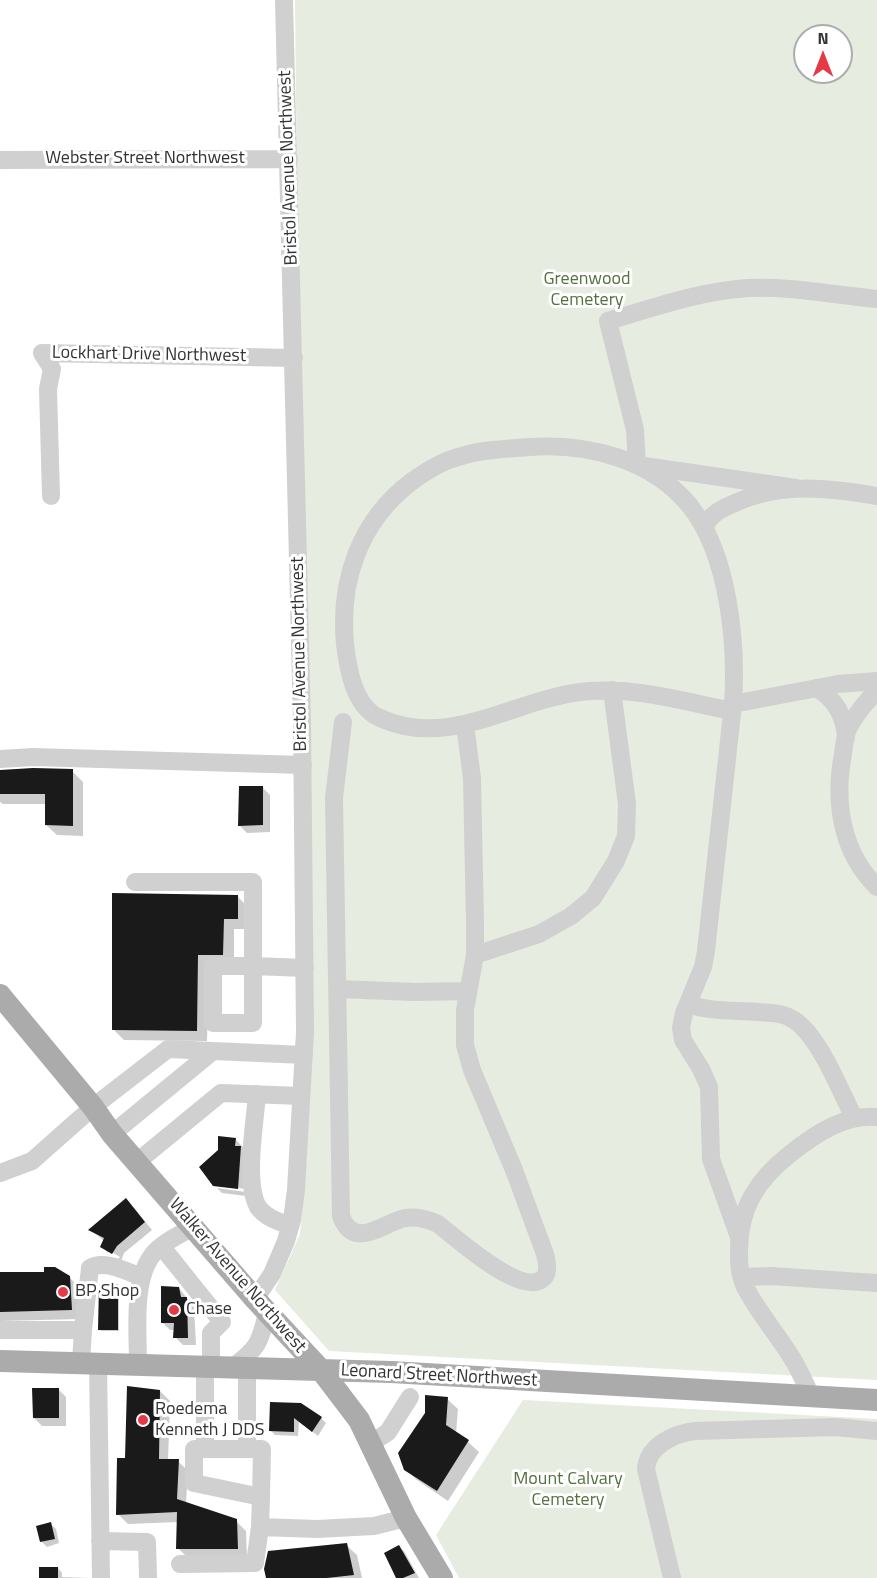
<!DOCTYPE html>
<html>
<head>
<meta charset="utf-8">
<style>
  body { margin:0 }
  #map { position:relative; width:877px; height:1578px; overflow:hidden; background:#fff; font-family:"Titillium Web",sans-serif }
  canvas { display:block }
  .north { position:absolute; left:793px; top:24px; width:60px; height:60px; box-sizing:border-box; background:#fff; border:2px solid #adadad; border-radius:50%; rotate:0deg; font-size:16px; font-weight:700; line-height:24px; text-align:center; color:#333 }
  .north::after { content:''; display:block; margin:auto; width:21px; height:27px; background:#e63946; clip-path:polygon(50% 0,100% 100%,50% 72%,0 100%) }
</style>
</head>
<body>
<div id="map">
<canvas width="877" height="1578"></canvas>
<div class="north">N</div>
</div>
<script>
const g = document.querySelector('canvas').getContext('2d');
g.lineJoin = 'round';
function fill(path, color) { g.fillStyle = color; g.fill(path, 'evenodd'); }
function trace(path, color, width, dash) { g.strokeStyle = color; g.lineWidth = width; g.lineCap = dash ? 'butt' : 'round'; g.setLineDash(dash || []); g.stroke(path); }
function label(font, color, halo, rows, align = 'center') {
  g.font = font + ' "Titillium Web",sans-serif'; g.lineWidth = 6; g.setLineDash([]); g.textBaseline = 'middle'; g.strokeStyle = halo; g.fillStyle = color; for (const [text, x, y, turn = 0] of rows) {
    g.save(); g.translate(x, y); g.rotate((+turn || 0) * Math.PI / 180); g.textAlign = isNaN(turn) ? turn : align; if (halo) g.strokeText(text, 0, 0); g.fillText(text, 0, 0); g.restore();
  }
}
fill(new Path2D(`
  M295 0H877V1380L329 1351 275 1290 300 1234 307 1154ZM805 36H841V72H805Z
  M523 1400 877 1419V1578H459L436 1535Z`), '#e6ecdf');
fill(new Path2D(`
  M72 771 83 782V836L57 835 46 825V804H3L0 802V772Z
  M262 787 270 795V832L247 833 239 825Z
  M238 897 248 907V929H234V965H209L207 1041 124 1040 114 1030Z
  M235 1139 243 1147V1151L248 1156 246 1196 222 1193 217 1188 246 1192V1189L214 1185Z
  M134 1208 152 1230 124 1253 121 1261 118 1259 120 1257 108 1250V1253L102 1246 104 1241 91 1230Z
  M0 1273 70 1278 79 1287 81 1319 0 1321Z
  M117 1286 119 1288V1331H101L99 1329Z
  M179 1288 194 1307 196 1345H183L175 1337V1330H170L162 1322Z
  M58 1389 66 1397V1426H42L34 1418Z
  M160 1391 170 1401 168 1461H178L188 1471 186 1504 236 1521 246 1531 247 1559 188 1558 178 1548V1522L128 1524 118 1514 126 1459Z
  M447 1399 458 1409 456 1434 468 1442 479 1452 448 1501 417 1480 405 1469Z
  M272 1403 321 1418 326 1423 318 1436 299 1421 298 1436 275 1435 270 1430Z
  M51 1524 56 1529 59 1543 47 1547 42 1542Z
  M346 1545 357 1555 362 1578H268Z
  M399 1547 404 1551 419 1578H398Z
  M58 1568 62 1573V1577L89 1578H40Z`), '#0003');
fill(new Path2D(`
  M33 768 73 769V826L45 825V794H0V770Z
  M239 786H263V825L238 826Z
  M112 893 238 895V919H224L223 955H198L197 1031 112 1030Z
  M218 1136 236 1138 235 1146H241L238 1189 213 1186 199 1167 218 1150Z
  M126 1198 145 1222 117 1246 112 1254 100 1247 104 1238 88 1230Z
  M44 1267H55L70 1276 72 1310 0 1312V1272H44Z
  M99 1284H118V1330H98Z
  M161 1286 179 1287 181 1297H187L188 1338H173L174 1323H161Z
  M127 1386 160 1390 159 1459H179L177 1499 237 1519 238 1549H176L177 1512 116 1515 117 1458H125Z
  M32 1388H59V1418H33Z
  M425 1395 448 1397 446 1425 469 1440 437 1491 404 1470 398 1453 425 1413Z
  M270 1402 301 1403 322 1417 312 1432 294 1418V1432L269 1431Z
  M51 1522 55 1539 40 1542 36 1526Z
  M347 1543 354 1575 327 1578H266L264 1569 268 1551Z
  M399 1545 415 1573 403 1578H396L384 1553Z
  M39 1567H58V1578H39Z`), '#1a1a1a');
trace(new Path2D(`
  M0 160 289 159
  M796 488 637 465 635 430 608 321C653 308 700 291 748 288 791 286 834 295 877 299
  M51 496 48 389 52 369 42 353 294 358
  M704 528C710 514 721 509 735 503 781 482 828 488 877 496
  M816 688C835 698 845 717 846 738
  M877 690C867 701 856 713 849 727 845 735 844 745 843 754 834 801 841 852 877 887
  M733 704 838 684 877 681
  M732 711C686 702 639 688 591 691 520 695 452 751 380 718 354 707 348 669 345 644 339 580 360 521 411 482 426 471 444 460 462 456 484 449 507 449 530 447 588 443 652 459 690 506 729 555 737 644 733 704L706 951 703 967 684 1013 681 1028 683 1040 701 1069 709 1087 711 1159 739 1237
  M343 722 334 798 341 1216C354 1251 383 1223 405 1218 417 1216 428 1219 438 1224 456 1238 518 1294 541 1280 550 1275 547 1262 545 1254L514 1170 472 1070 465 1045V1010L475 955V923L472 778 465 725
  M0 759 33 757 303 765
  M135 882H253V966L305 968
  M475 955 539 934 571 916 593 898 616 861 626 836 627 804 612 690
  M213 966H253V1023H213Z
  M337 989 415 992 468 991
  M688 1004C710 1012 735 1010 758 1012 770 1013 782 1012 794 1020 819 1036 840 1090 854 1118
  M257 1094C255 1123 244 1182 258 1207 265 1217 280 1223 290 1225
  M112 1134 213 1051
  M137 1162 221 1093 301 1096
  M0 1173 32 1161 93 1107 168 1049 304 1055
  M162 1247 222 1322 211 1333V1366
  M742 1277 771 1276 877 1283
  M255 1299 272 1274 286 1241 292 1220 296 1190 305 1032 302 722 284 0
  M0 1330H83L81 1362
  M83 1330 90 1268C104 1259 127 1272 142 1277
  M98 1362 101 1578
  M138 1363C138 1332 132 1278 154 1253 163 1242 181 1234 193 1227
  M205 1366V1449H194V1483L261 1497 260 1527 317 1529 374 1526 406 1518
  M233 1367C258 1348 260 1343 267 1313
  M247 1367V1449H262L261 1497
  M811 1396C806 1385 801 1374 795 1363 780 1337 759 1314 745 1287 739 1275 739 1263 739 1251 739 1208 757 1180 790 1154 815 1134 845 1114 877 1117
  M370 1444 388 1432 410 1397
  M205 1449H247
  M100 1541 147 1542 148 1578
  M180 1564 255 1563 260 1527
  M672 1578 646 1469C648 1445 674 1434 694 1431L835 1427 877 1431`), '#d0d0d0', 18);
trace(new Path2D(`
  M0 995 93 1107 112 1134 255 1299 321 1370 359 1420 406 1518 442 1578
  M0 1361 391 1372 877 1400`), '#ababab', 22);
for (const [x, y, r, color] of [
  [63,1292,6,"#e63946"],
  [174,1310,6,"#e63946"],
  [143,1420,6,"#e63946"]
]) { const dot = new Path2D(); dot.arc(x, y, r, 0, 2 * Math.PI); g.fillStyle = color; g.fill(dot); trace(dot, '#fff', 2); }
label('18px', '#333', '#fff', [
  ["Webster Street Northwest",145,159],
  ["Bristol Avenue Northwest",289,168,-92],
  ["Lockhart Drive Northwest",149,355,1],
  ["Bristol Avenue Northwest",300,654,-91],
  ["Walker Avenue Northwest",237,1276,49],
  ["Leonard Street Northwest",439,1376,3]
]);
label('18px', '#56703f', '#fff', [
  ["Greenwood",587,280],
  ["Cemetery",587,301],
  ["Mount Calvary",568,1480],
  ["Cemetery",568,1501]
]);
label('18px', '#333', '#fff', [
  ["BP Shop",75,1292],
  ["Chase",186,1310],
  ["Roedema",155,1410],
  ["Kenneth J DDS",155,1431]
], 'left');
</script>
</body>
</html>
